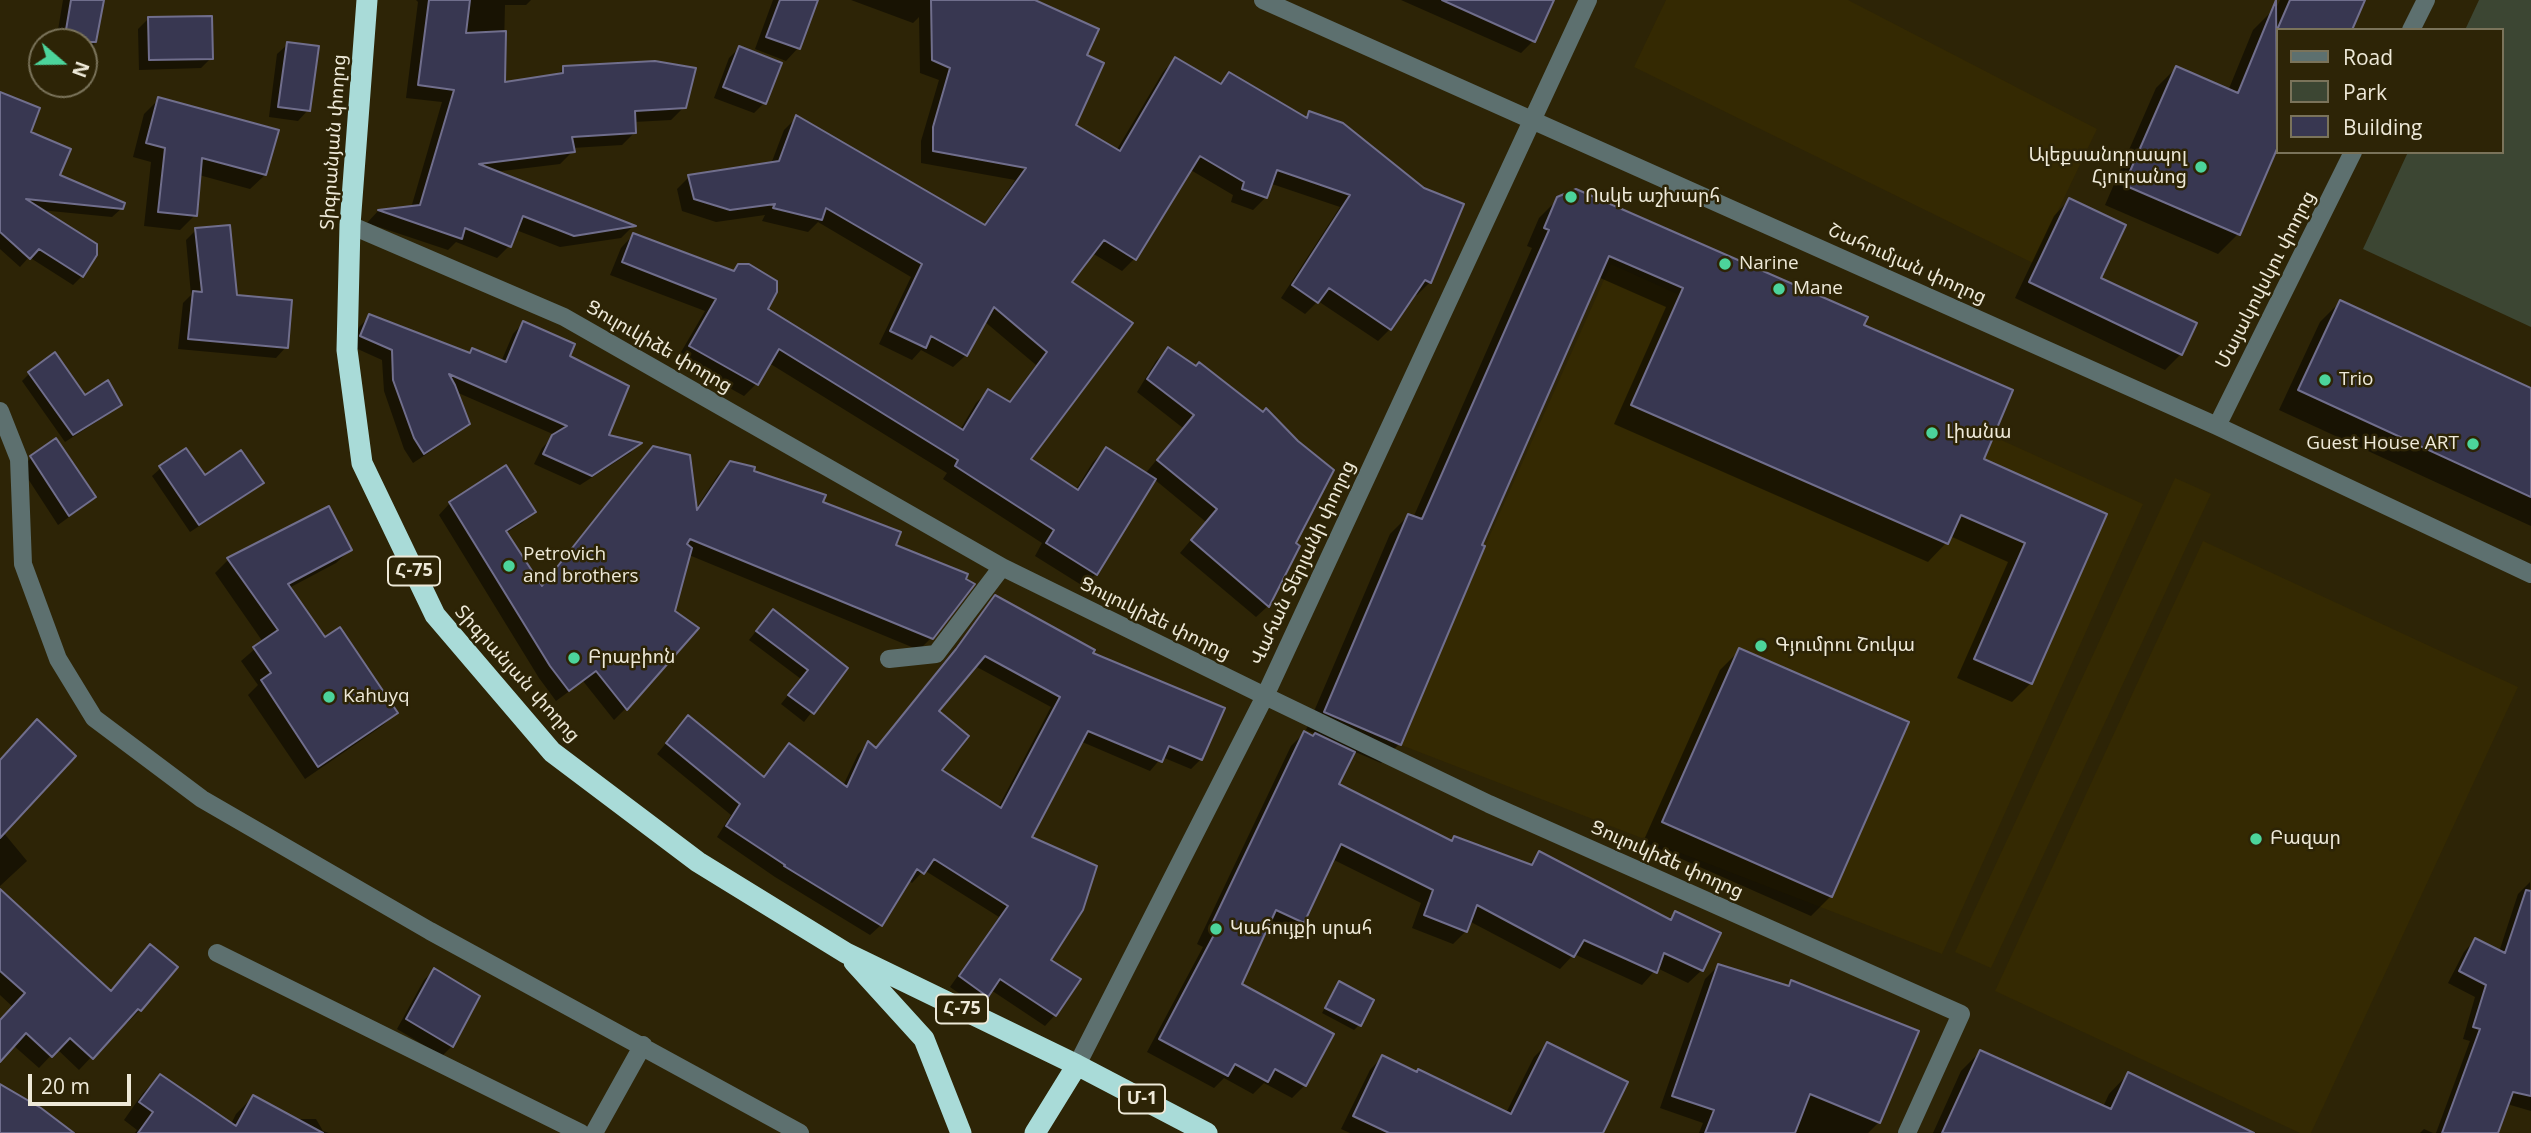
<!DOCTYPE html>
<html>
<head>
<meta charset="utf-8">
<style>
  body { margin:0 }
  #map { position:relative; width:2531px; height:1133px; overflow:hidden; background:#2d2406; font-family:"Open Sans",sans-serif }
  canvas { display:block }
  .legend { position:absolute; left:2276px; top:28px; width:228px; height:126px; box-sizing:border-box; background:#2d2406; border:2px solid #7a735a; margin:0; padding:9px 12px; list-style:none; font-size:21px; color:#eee9d8 }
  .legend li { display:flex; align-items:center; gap:14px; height:35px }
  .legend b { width:35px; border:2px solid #7a735a }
  .north { position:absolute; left:28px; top:28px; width:70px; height:70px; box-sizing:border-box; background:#2d2406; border:2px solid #7a735a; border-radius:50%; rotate:110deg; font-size:19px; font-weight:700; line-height:28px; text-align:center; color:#eee9d8 }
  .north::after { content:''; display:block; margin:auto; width:24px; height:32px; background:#4cd49b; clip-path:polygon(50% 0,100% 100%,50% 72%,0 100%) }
  .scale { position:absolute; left:28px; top:1074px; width:103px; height:32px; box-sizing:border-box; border:4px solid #eee9d8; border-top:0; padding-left:9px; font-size:21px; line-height:24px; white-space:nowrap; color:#eee9d8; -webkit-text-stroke:5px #2d2406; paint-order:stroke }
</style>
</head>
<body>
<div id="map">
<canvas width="2531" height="1133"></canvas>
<ul class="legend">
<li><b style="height:9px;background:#5d706f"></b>Road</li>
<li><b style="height:19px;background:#3c4633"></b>Park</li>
<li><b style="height:19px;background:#383751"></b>Building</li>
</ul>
<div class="north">N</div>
<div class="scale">20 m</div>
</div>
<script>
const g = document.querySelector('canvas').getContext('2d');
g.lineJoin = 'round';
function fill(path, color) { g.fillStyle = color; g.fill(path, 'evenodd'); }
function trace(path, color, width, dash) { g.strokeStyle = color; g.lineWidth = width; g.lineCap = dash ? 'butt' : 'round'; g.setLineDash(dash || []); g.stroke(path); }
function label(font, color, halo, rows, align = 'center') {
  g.font = font + ' "Open Sans","Noto Sans Armenian",sans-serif'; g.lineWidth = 5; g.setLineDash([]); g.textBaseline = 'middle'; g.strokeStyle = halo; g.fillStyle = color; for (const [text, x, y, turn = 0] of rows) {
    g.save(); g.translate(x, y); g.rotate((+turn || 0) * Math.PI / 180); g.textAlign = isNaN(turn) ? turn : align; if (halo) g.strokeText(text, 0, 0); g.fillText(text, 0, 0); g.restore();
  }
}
fill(new Path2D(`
  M1666 0H1848L2097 129 2033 263 1634 67Z
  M1611 264 2143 504 1942 954 1401 745 1485 546Z
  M2175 478 2211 494 1991 968 1955 952Z
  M2203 541 2518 687 2311 1133H2300L1995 991Z`), '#342902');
fill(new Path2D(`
  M2479 0H2531V327L2363 249 2408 152H2501V30H2465Z`), '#3c4633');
fill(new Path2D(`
  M63 0H102L92 57 84 65V42H56Z
  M416 0H531L526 5H505L503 84 556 76 564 68 684 107 671 120 634 122V133L622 145 572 148 573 151 560 164 494 172 633 226 621 238 560 247 516 230 509 246 497 258 456 242 448 250 367 223 378 211 411 208 442 102 406 98 418 2Z
  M773 0H816L798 48 786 61 755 49Z
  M851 0H1030L1085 56 1074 126 1116 151 1163 72 1175 59 1218 84 1229 74 1304 118 1310 113 1430 282 1417 295 1414 293 1390 329 1378 341 1318 301 1305 314 1281 298 1340 207 1272 184 1266 197 1253 210 1231 202 1233 195 1189 169 1134 259 1122 271 1092 253 1070 282 1028 460 1075 491 1093 462 1106 449 1145 474 1183 428 1137 392 1156 361 1168 349 1294 544 1268 606 1256 617 1180 553 1206 522 1154 479 1096 574 1083 586 1035 556 1042 543 943 479 947 473 769 363 756 384 744 396 677 359 705 311 610 275 621 248 633 235 732 272 739 265 766 309 960 430 976 403 988 391 1008 403 1036 365 984 321 966 355 953 367 921 350 912 360 879 344 911 277 818 222 808 232 762 221 765 215 716 222 682 211 677 189 689 177 771 164 784 130 797 117 983 226 1015 180 921 163V141L939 80 920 73 919 17 913 23Z
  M1401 0H1552L1533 41 1521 53Z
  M2280 0H2363L2277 30V144L2238 234 2218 254 2105 205 2156 88 2176 68 2228 91 2253 30 2273 10 2275 11Z
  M148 19 211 58 201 68 139 70 138 29Z
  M288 44 308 110 298 121 269 117 277 54Z
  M739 48 764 103 754 113 714 98 729 58Z
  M159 99 265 175 250 189 199 175 195 215 180 230 144 226 151 162 133 157 144 114Z
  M0 100 28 133 58 176 122 208 112 217 40 210 82 276 73 285 29 257 20 267 0 249Z
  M1558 199 1861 326 1981 460 2105 515 2031 683 2012 702 1957 678 2008 562 1950 536 1946 543 1928 562 1614 424 1666 307 1598 277 1480 546 1483 547 1399 744 1381 763 1353 751 1337 785 1450 842 1454 838 1527 866 1539 854 1668 920 1675 913 1702 970 1688 983 1657 968 1642 985 1574 954 1560 969 1469 921 1466 931 1453 944 1412 928 1421 903 1332 859 1303 922 1290 935 1267 924 1239 985 1305 1085 1292 1098 1264 1083 1253 1094 1224 1078 1214 1088 1147 1052 1203 947 1197 944 1291 746 1304 733 1313 737 1316 734 1306 730 1390 534 1408 516 1413 518 1532 248 1527 246 1539 218Z
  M2069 200 2099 278 2195 324 2181 354 2165 370 2015 298 2054 216Z
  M196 230 235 297 286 347 276 358 178 349 183 303 191 295 186 240Z
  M2340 302 2531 390V526L2279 410 2320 322Z
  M370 316 468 354 473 350 501 362 513 334 523 323 568 357 607 436 639 444 630 453 580 485 534 464 542 448 555 435 456 392 468 423 457 434 413 463 404 449 384 391 382 360 351 346 359 327Z
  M30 373 84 397 120 405 112 412 65 442 22 381Z
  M653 448 695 510 718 475 730 463 821 503 894 546 931 638 919 650 689 555 673 612 697 628 626 708 614 720 583 681 556 701 539 678 439 515 450 503 534 511 522 523 506 533 540 588 641 460Z
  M31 458 94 497 83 507 58 525 21 468Z
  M161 468 204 477 261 483 253 491 190 532 152 476Z
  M328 508 350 550 336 563 289 588 325 639 396 713 382 726 305 779 248 695 258 685 241 661 263 642 215 573 228 560Z
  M995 597 1090 654 1201 759 1191 769 1162 757 1150 771 1080 741 1029 838 1049 960 1078 979 1055 1015 1045 1026 991 990 977 1006 950 987 999 917 924 870 912 883 908 880 881 925 870 935 775 877 717 837 731 815 657 754 688 717 762 778 789 746 843 786 858 754 868 744 875 750ZM975 666 1051 707 998 808 939 771 937 711Z
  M765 620 846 668 804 722 781 704 801 679 749 640Z
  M1740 650 1831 896 1811 916 1643 842 1720 670Z
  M0 761 3 832 27 861 0 886Z
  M2530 882 2531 1111 2507 1104 2489 1133H2436L2470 1041 2463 1039 2475 997 2448 983 2464 952 2475 940 2499 952 2518 894Z
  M0 892 110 993 138 959 140 1010 127 1023 125 1021 79 1070 57 1049 39 1068 13 1045 0 1058V1021L13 1007 0 995Z
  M1718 966 1787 987 1791 982 1879 1122 1868 1133H1699L1703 1123 1660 1108 1705 979Z
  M434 970 452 1046 442 1056 397 1029 424 980Z
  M1339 983 1359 1025 1354 1030 1322 1013Z
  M1547 1044 1601 1133H1350L1341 1129 1370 1070 1382 1057 1506 1113 1534 1057Z
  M1980 1052 2103 1107 2109 1094 2128 1074 2248 1133H1933L1961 1071Z
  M160 1076 231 1124 236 1114 253 1097 293 1119H316L323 1131 329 1133H135L137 1130 124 1120 143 1093Z
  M2424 1129 2433 1133H2420Z`), '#0007');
const building = new Path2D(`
  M71 0H104L96 42H64Z
  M429 0H470L466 33 506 31 505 82 563 73V66L655 61 696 68 686 108 635 111 636 133 572 137 575 152 479 164 636 226 574 236 523 216 511 247 465 228 462 239 378 210 420 205 454 90 418 85Z
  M780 0H818L800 49 766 37Z
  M931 0H1035L1099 29 1087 55 1104 63 1076 125 1120 151 1175 57 1221 84 1229 72 1307 118 1309 111 1343 123 1424 188 1464 204 1431 283 1425 280 1391 330 1329 288 1318 303 1292 285 1350 195 1277 170 1267 198 1242 189 1244 182 1200 156 1136 260 1104 240 1072 282 1133 323 1031 459 1078 490 1106 447 1156 479 1097 575 1046 543 1054 530 955 466 958 460 779 349 758 385 689 346 716 299 622 262 633 233 734 271 738 264H749L777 281V292L768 309 963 430 988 389 1010 402 1047 352 994 307 967 356 931 336 926 348 890 331 922 264 826 208 822 220 773 208 775 204 730 210 694 199 688 175 779 161 796 115 985 225 1026 168 933 151V127L950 68 932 60Z
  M1442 0H1554L1535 42Z
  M2276 0 2277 149 2240 235 2124 185 2176 66 2238 93Z
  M2290 0H2365L2352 30H2277Z
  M212 16 213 59 149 60 148 17Z
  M287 42 319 46 310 111 278 107Z
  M739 46 782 63 766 104 723 87Z
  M0 92 40 108 31 132 71 149 60 175 125 203 123 209 26 199 97 244V255L83 277 39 249 30 259 0 232Z
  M158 97 279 130 266 175 202 158 197 216 158 212 165 148 146 143Z
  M1576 189 1868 317 1864 325 2013 390 1984 459 2107 514 2032 684 1974 659 2025 543 1961 515 1948 544 1631 405 1683 288 1609 256 1482 545 1485 546 1401 745 1324 712 1408 514 1422 519 1549 230 1544 228 1557 197Z
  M2069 198 2126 225 2101 278 2197 323 2182 355 2029 282Z
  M230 225 237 295 292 300 288 348 188 339 193 291 202 292 195 228Z
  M2340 300 2531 388V497L2298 390Z
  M369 314 470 353 472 348 506 362 523 321 575 344 570 356 629 386 609 435 642 443 592 476 543 454 552 435 567 426 449 374 455 385 470 424 424 454 414 438 393 380 392 350 360 336Z
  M1168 347 1196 366 1199 362 1263 412 1266 408 1298 441 1334 470 1296 543 1300 546 1269 607 1191 540 1217 509 1157 460 1194 415 1147 379Z
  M55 352 85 395 108 380 122 405 73 435 28 372Z
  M56 438 96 497 69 516 30 456Z
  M653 446 690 455 697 510 730 461 755 467 754 471 826 495 823 502 901 532 896 545 968 574 966 579 975 584 933 639 690 539 687 544 692 548 675 611 699 628 627 710 596 671 569 691 550 666 449 502 506 465 536 512 506 531 542 586Z
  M186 448 205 475 241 450 264 483 199 525 159 466Z
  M329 506 352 550 288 584 325 637 340 627 398 713 318 767 261 680 271 673 253 647 278 630 227 558Z
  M995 595 1095 650 1093 653 1225 708 1202 760 1169 746 1162 762 1088 731 1032 837 1097 866 1083 910 1051 960 1081 979 1056 1016 1000 979 988 997 959 976 1008 906 934 859 924 874 917 869 882 926 784 866 785 865 726 826 740 804 666 743 688 715 764 777 789 743 847 787 868 741 876 748 956 649ZM985 656 1060 697 1001 808 942 770 969 736 939 711Z
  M773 609 848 668 814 714 788 695 808 670 756 631Z
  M1739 648 1909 722 1832 897 1662 822Z
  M37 719 76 756 0 838V760Z
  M1304 731 1313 736 1315 733 1355 752 1339 784 1452 841 1454 836 1532 865 1539 851 1671 920 1675 911 1721 933 1703 971 1664 953 1657 973 1584 940 1574 957 1477 905 1467 932 1424 915 1433 890 1341 844 1304 923 1276 910 1242 984 1334 1034 1306 1086 1275 1069 1268 1082 1235 1064 1228 1076 1159 1039 1215 933 1209 930Z
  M0 889 111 991 150 944 178 967 141 1011 138 1009 93 1059 70 1038 52 1057 26 1033 0 1062V1020L25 993 0 971Z
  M2526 890 2531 891V1096L2513 1092 2498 1133H2442L2480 1029 2473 1027 2486 985 2459 971 2475 938 2505 953Z
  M1718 964 1789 986 1791 980 1919 1031 1880 1123 1810 1094 1795 1133H1705L1714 1110 1672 1096Z
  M434 968 480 996 453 1047 406 1019Z
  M1339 981 1374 1000 1361 1026 1325 1008Z
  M1547 1042 1628 1082 1603 1133H1389L1353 1116 1382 1055 1417 1072 1418 1069 1511 1114Z
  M1980 1050 2111 1109 2128 1072 2254 1133H1942Z
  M160 1074 236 1126 253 1095 323 1133H138L153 1112 139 1102Z
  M0 1084 41 1108 74 1133H0Z`);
fill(building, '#383751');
trace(building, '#706e8c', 2);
trace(new Path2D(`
  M1263 0 2217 426 2531 574
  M2411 30 2426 0
  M350 225 564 317 1002 567 1265 696 1489 804 1961 1014 1907 1133
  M0 411 19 459 23 564 58 659 94 718 202 799 430 931 800 1133
  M2217 426 2353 152
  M889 659 936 654 1002 567
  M217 953 581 1133
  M1077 1065 1265 696 1588 0
  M594 1133 643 1045`), '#5d706f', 18);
trace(new Path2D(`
  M367 0 350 225 347 350 362 463 435 615 552 752 698 862 846 953 1077 1065 1207 1133
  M854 962 924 1039 961 1133
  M1035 1133 1077 1065`), '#a9dbd8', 21);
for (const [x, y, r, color] of [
  [2201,167,7,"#4cd49b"],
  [1571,197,7,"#4cd49b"],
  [1725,264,7,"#4cd49b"],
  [1779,289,7,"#4cd49b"],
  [2325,380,7,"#4cd49b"],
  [1932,433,7,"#4cd49b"],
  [2473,444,7,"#4cd49b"],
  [509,566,7,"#4cd49b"],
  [1761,646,7,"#4cd49b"],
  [574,658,7,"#4cd49b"],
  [329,697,7,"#4cd49b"],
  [2256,839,7,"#4cd49b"],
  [1216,929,7,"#4cd49b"]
]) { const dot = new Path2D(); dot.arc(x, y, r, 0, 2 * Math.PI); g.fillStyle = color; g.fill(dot); trace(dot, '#2d2406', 2.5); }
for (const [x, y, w] of [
  [414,571,52],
  [962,1009,52],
  [1142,1099,46]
]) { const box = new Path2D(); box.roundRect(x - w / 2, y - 14.5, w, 29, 5); g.fillStyle = '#2d2406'; g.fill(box); trace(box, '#eee9d8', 2); }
label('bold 18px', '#eee9d8', null, [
  ["Հ-75",414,571],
  ["Հ-75",962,1009],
  ["Մ-1",1142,1099]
]);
label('19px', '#eee9d8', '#2d2406', [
  ["Տիգրանյան փողոց",334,142,-86],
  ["Շահումյան փողոց",1907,264,24],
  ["Մայակովսկու փողոց",2266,280,-63],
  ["Ցուլուկիձե փողոց",659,347,30],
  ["Վահան Տերյանի փողոց",1303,563,-65],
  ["Ցուլուկիձե փողոց",1155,619,26],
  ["Տիգրանյան փողոց",517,674,48],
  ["Ցուլուկիձե փողոց",1667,860,24]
]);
label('19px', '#eee9d8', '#2d2406', [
  ["Ալեքսանդրապոլ",2187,156,"right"],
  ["Հյուրանոց",2187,178,"right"],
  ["Ոսկե աշխարհ",1585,197],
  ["Narine",1739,264],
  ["Mane",1793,289],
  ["Trio",2339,380],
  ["Լիանա",1946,433],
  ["Guest House ART",2459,444,"right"],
  ["Petrovich",523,555],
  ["and brothers",523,577],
  ["Գյումրու Շուկա",1775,646],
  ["Բրաբիոն",588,658],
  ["Kahuyq",343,697],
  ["Բազար",2270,839],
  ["Կահույքի սրահ",1230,929]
], 'left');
</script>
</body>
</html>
